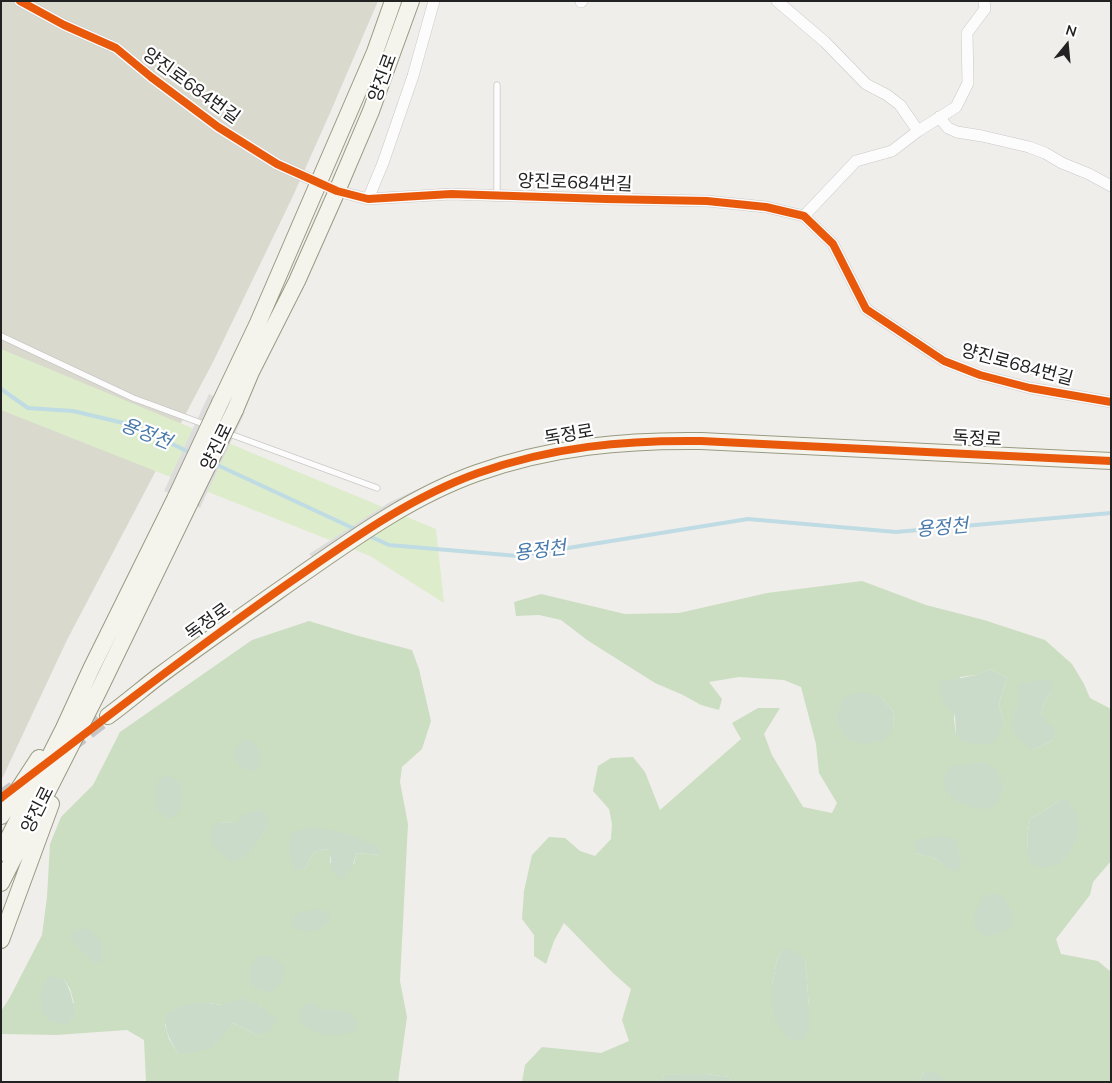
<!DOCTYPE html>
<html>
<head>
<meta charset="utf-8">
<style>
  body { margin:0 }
  #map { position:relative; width:1112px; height:1083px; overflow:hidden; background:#f0eeeb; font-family:Mulish,sans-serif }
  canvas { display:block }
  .frame { position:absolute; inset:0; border:2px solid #222; pointer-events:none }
  .north { position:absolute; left:1042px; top:20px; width:50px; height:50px; -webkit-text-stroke:4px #fff; paint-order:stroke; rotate:17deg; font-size:14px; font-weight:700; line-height:20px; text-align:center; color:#222 }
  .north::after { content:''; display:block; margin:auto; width:18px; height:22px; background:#222; clip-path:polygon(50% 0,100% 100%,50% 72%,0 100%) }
</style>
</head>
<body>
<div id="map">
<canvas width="1112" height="1083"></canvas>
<div class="frame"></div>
<div class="north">N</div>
</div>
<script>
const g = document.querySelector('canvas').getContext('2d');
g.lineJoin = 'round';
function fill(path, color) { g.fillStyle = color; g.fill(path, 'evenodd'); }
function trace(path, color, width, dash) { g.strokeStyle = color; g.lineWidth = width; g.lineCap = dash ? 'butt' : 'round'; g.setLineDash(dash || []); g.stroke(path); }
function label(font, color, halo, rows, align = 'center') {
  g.font = font + ' Mulish,"Noto Sans KR",sans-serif'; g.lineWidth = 4.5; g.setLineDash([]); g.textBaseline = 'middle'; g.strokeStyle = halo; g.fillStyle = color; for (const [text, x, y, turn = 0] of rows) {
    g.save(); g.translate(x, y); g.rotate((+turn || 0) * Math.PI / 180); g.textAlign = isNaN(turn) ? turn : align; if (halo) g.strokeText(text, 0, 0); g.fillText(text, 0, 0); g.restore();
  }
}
fill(new Path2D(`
  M1 1H378L330 113 293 196 213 362 67 640 1 781Z`), '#d9d9cd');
fill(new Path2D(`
  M1 349 436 529 444 603 370 556 1 410Z`), '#ddeccb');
fill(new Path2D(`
  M862 581 926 605 984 620 1045 640 1072 664 1084 684 1090 698 1111 709V861L1093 882 1090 895 1056 939 1061 954 1098 961 1111 972V1082H946V1080L924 1072 919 1082H731L730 1077 705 1074 664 1075 661 1082H522L525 1065 542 1047 601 1053 629 1041 622 1020 631 989 613 973 564 923 554 941 546 964 534 956V935L522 919 524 891 532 855 549 837 565 838 580 851 595 856 611 839 612 824 609 809 593 791 598 766 611 758 633 757 645 772 660 810 741 739 732 723 758 708H780L764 734 772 755 803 807 832 813 837 803 819 773 816 744 801 687 784 680 739 677 709 682 722 699 719 710 701 705 683 695 655 683 587 640 561 620 539 615 516 616 514 602 541 594 625 614 679 613 767 593ZM990 669 1007 678 1001 695 999 706 1003 720 956 735 954 719 960 677 976 675ZM1018 684 1051 692 1044 703 1041 712 1053 740 1033 750 1014 713 1018 708ZM880 697 894 712 893 728ZM1061 799 1027 850 1028 831 1030 819 1046 810ZM959 850 943 866 937 859 916 853ZM783 949 805 960 809 1007V1032L772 986 777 960Z
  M309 621 355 635 412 650 419 669 431 721 422 749 402 767 400 782 408 824 400 981 407 1017 398 1082H146L144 1040 127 1030 56 1035 1 1034V1011L10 997 42 935 47 897 50 844 61 817 93 785 120 732 252 640ZM217 822 268 825 257 842ZM290 833 367 843 379 846 380 855 356 853 354 864 330 863V853L327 849 314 852 304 870 290 841ZM64 979 70 989 74 1003 42 1013 41 995ZM209 1003 222 1005H259L270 1016 257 1035 233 1023 218 1040 178 1053 169 1039 165 1024Z`), '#cbdec1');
fill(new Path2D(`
  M990 669 1007 678 1001 695 999 706 1003 720 998 736 991 743 980 745 964 742 956 735 955 714C941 703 942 699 940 682L976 675Z
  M1039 680 1052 681 1051 692 1044 703 1041 712 1046 722 1055 728 1053 740 1033 750 1020 741 1013 730 1014 713 1018 707V684Z
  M864 692 880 697 894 712 893 728 884 740 871 743H856L845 737 837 721 839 708 846 696Z
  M243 740H251C261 749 261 755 258 767L251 771 240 767 234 756 237 747Z
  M984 762 997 769 1003 785 999 801 989 809 976 808 958 802 945 790 944 776 951 766Z
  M169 776 180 783 182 796 179 812 172 818H167L157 810V787L160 778Z
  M1061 799 1069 801 1076 815 1079 831 1071 852 1059 863 1046 868 1040 867 1031 863 1027 850 1028 831 1030 819 1046 810Z
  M260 809 266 814 268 825C262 835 250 856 238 860 236 861 233 860 230 861 217 851 203 838 217 822L237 823 244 814Z
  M308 828C322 829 335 830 348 834 359 838 368 843 379 846L381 855 356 853C354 865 350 872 342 880 325 870 335 859 327 849L314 852 304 870H295C287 856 290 848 290 833Z
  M942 836 956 839 962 865 956 872 943 866 937 859 916 853 915 844 918 839Z
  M996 893 1005 899 1012 913 1010 927 999 934 986 936C983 934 978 931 976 928 970 917 979 904 985 896Z
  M318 909 330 914 329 922C314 934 312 933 293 928V919L299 912Z
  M75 929H84L92 931 103 945 102 962 95 964 73 942 71 937Z
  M783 949H793L805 960 809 1007V1032L802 1041 788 1039 775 1021 772 986 777 960Z
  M265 955 272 957 285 967 280 984 269 993 258 990 249 982V971L256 957Z
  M50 976 64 979C71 991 74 1002 74 1016L67 1024C54 1024 51 1022 42 1013 41 996 37 989 50 976Z
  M242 998 259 1005 276 1020 270 1031 257 1035 233 1023C226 1032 217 1045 207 1049 198 1053 187 1053 178 1053 170 1040 164 1031 166 1014L178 1007 193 1003H209L222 1005Z
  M305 1004H314L323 1010H338L352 1014 356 1023 353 1032C332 1038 319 1037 301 1023L300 1010Z
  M924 1072 937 1073 946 1080V1082H919Z
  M684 1074H705L730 1077 731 1082H661L664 1075Z`), '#cadbca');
fill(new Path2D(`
  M209 394 245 412 200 508 164 491Z
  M420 488 432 501 319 562 309 554 390 502Z`), '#dedddd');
trace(new Path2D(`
  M1 389 28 408 73 411 132 425 191 453
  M213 463 357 530
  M367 535 389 545 518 556 748 519 896 532 1111 513`), '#bfdbe3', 4);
trace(new Path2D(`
  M69 746 108 716
  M1 798 22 783`), '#c7c5c3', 16, [16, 8]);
const lane = new Path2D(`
  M497 85V195
  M1 336 133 398 209 426
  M227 433 377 488`);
const street = new Path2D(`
  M20 1 64 25 116 48 151 77 218 127 277 164 337 191 368 199 451 194 606 199 707 201 766 207 804 216 833 244 866 309 944 361 980 375 1030 388 1111 402
  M777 1 825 42 866 84 887 95 900 105 918 131
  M581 2 582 1
  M939 117 948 128 957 132 982 136 1029 147 1045 153 1062 163 1089 174 1111 186
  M368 199 383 163 413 76 434 1
  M804 216 856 161 892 151 918 131 956 107 968 83 967 33 985 9 984 1`);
const secondary = new Path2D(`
  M220 403 258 323 375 52 393 1
  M235 410 251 372 297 281 337 191 371 111 411 1
  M108 716C126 703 142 689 159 676 205 642 251 610 298 577 354 538 412 496 477 473 550 447 624 440 701 441L1111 461
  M1 816 39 758
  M1 853 64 728 91 669 176 497
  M1 883 98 692 190 502
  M1 940 51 804`);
trace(lane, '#c9c8c7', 7);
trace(street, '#c9c8c7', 12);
trace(secondary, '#999a82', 18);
trace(lane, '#fdfcfc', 5.5);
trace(street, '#fdfcfc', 11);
trace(secondary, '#f4f4ed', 16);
const secondaryBridge = new Path2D(`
  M176 497 220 403
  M190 502 235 410`);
trace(secondaryBridge, '#999a82', 18, []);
trace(secondaryBridge, '#f4f4ed', 16);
trace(new Path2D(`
  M20 1 64 25 116 48 151 77 218 127 277 164 337 191 368 199 451 194 606 199 707 201 766 207 804 216 833 244 866 309 944 361 980 375 1030 388 1111 402
  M1 798C95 726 189 653 286 585 347 543 408 498 478 473 551 447 624 440 701 441L1111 461`), '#e8590c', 8);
label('18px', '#222', '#fff', [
  ["양진로",383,78,-70],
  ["양진로684번길",191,86,36],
  ["양진로684번길",575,183,2],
  ["양진로684번길",1017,365,15],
  ["독정로",569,435,-10],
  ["독정로",977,439,3],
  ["양진로",217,447,-64],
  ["독정로",208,622,-36],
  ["양진로",38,810,-63]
]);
label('italic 19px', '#4a7aab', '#fff', [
  ["용정천",146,434,22],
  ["용정천",942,528,-5],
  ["용정천",540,551,-7]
]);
</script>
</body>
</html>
